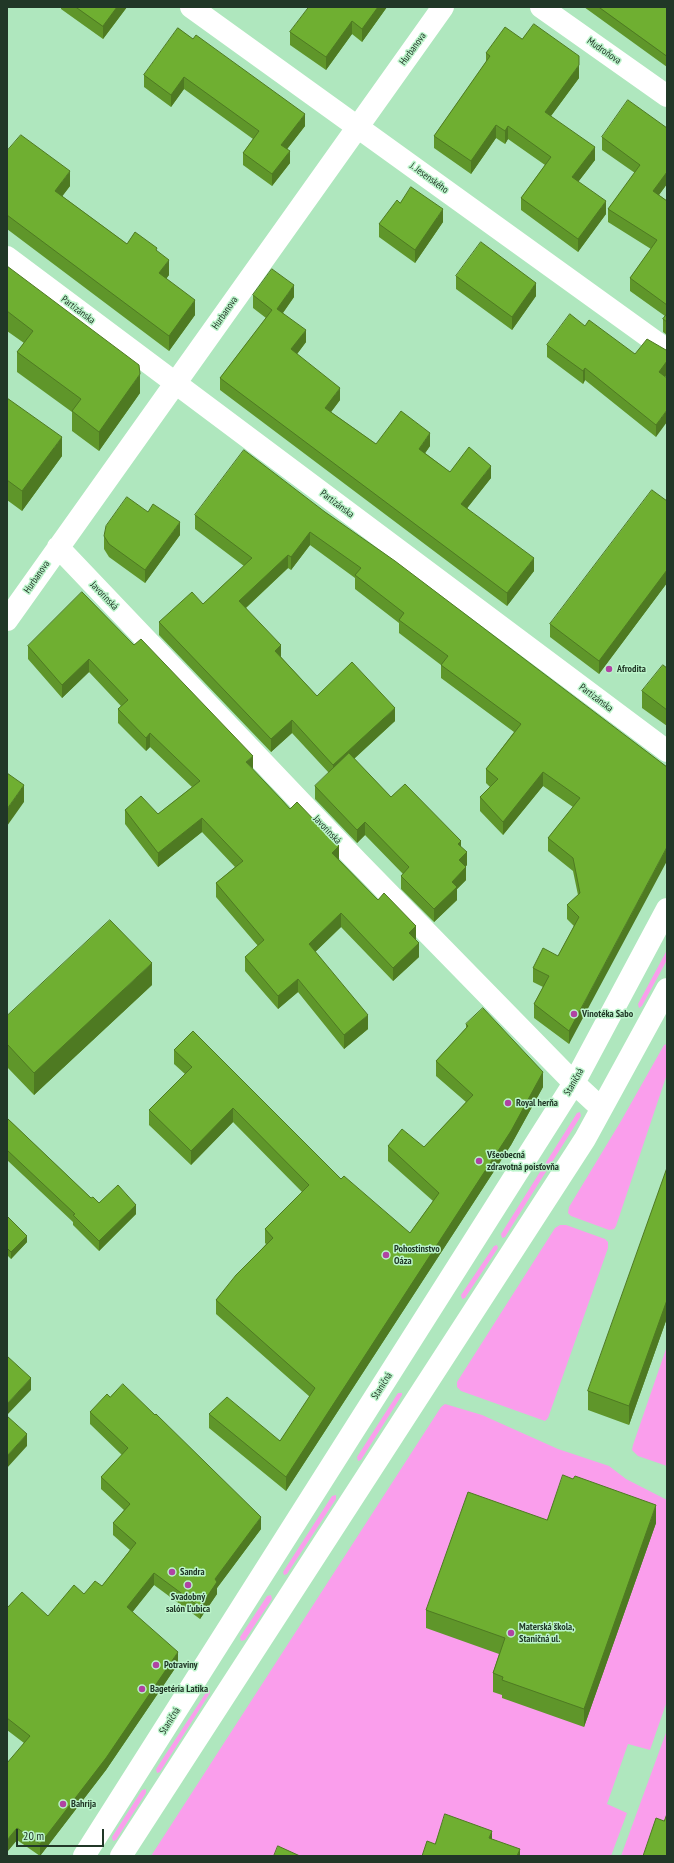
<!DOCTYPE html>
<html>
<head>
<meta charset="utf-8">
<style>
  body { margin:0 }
  #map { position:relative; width:674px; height:1863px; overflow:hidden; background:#afe7be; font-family:"PT Sans Narrow",sans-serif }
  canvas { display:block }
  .frame { position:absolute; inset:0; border:8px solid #213727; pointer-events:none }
  .scale { position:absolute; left:16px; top:1829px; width:88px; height:18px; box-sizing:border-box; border:2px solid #213727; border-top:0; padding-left:5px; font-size:12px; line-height:14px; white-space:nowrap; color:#213727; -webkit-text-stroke:3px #bcf4cb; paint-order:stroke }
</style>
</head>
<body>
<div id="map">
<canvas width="674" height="1863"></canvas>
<div class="frame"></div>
<div class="scale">20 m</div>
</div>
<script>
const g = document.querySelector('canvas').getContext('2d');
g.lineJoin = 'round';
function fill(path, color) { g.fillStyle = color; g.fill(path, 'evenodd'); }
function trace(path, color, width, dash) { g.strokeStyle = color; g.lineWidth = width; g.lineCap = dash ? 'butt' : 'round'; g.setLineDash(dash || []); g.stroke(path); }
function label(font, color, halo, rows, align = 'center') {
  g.font = font + ' "PT Sans Narrow",sans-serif'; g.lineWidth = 3; g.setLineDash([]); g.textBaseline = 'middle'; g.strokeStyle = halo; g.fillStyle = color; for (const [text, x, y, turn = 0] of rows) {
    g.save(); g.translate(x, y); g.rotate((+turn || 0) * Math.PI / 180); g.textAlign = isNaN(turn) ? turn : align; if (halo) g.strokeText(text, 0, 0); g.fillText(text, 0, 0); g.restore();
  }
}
fill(new Path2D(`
  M667 950V960L642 1006 639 1008 638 1004Z
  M667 1044V1074L616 1226 614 1229 609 1230 571 1216 568 1213 569 1207 621 1121 664 1045Z
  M580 1112 581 1116 505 1237 502 1238 501 1234 577 1113Z
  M560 1225H566L605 1239 608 1242V1248L548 1418 545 1421 461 1391 457 1387V1382L555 1228Z
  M497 1245 498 1248 465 1298 462 1299 461 1295 494 1246Z
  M667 1346V1466L638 1456 632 1450 633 1445Z
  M398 1393H402V1395L361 1460 358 1461 357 1457Z
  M445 1404 482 1415 558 1449 609 1466 626 1479 667 1500V1701L650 1750 628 1744 607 1804 627 1813 611 1856H151L441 1407Z
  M336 1495V1499L287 1574 284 1575 283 1572 332 1496Z
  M271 1595 272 1599 245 1640 241 1641 240 1637 267 1596Z
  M210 1690V1693L160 1772 157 1773 156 1769 207 1691Z
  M667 1730V1845L654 1856H621Z
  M146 1789V1793L116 1840 113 1841 112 1837 142 1790Z`), '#fa9eec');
trace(new Path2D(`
  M191 7 667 350
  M541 7 667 96
  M7 257 667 751
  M58 547 357 861 574 1083 601 1108
  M7 620 443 7
  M84 1856 574 1083 667 909
  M121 1856 585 1139 667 989`), '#fff', 22);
fill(new Path2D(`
  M61 7H127L103 39 61 9Z
  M309 7H387L362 42 352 34 326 70 290 45V32Z
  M584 7H667V67Z
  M178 28 305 126 287 149 290 163 272 186 243 165V153L253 139 184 89 171 107 144 87V75Z
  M522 39 579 78 551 116 595 160 578 182 606 214 578 252 521 210V198L545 165 508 139 505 144 496 138 471 174 434 148V136L486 62V53Z
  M667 128V184L659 195 667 201V335L663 332V319L665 316 630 291V278L651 249 608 222V209L635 173 602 150V137Z
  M7 151 70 186 62 196 127 244 157 251 169 275 166 279 195 315 169 351 7 229Z
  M400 203 443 222 415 263 379 237V224Z
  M7 266 140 393 99 451 72 431V412L17 372V352L24 343 7 331Z
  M456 276 536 296 512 330 456 289Z
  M253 295 294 297 283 313 306 342 297 354 340 400 331 412 376 444 430 446 425 453 450 472 491 478 467 508 534 571 507 606 220 390V378L266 318 253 308Z
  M585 326 635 354 667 350V374L665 377 656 437 585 380 583 384 547 357V345Z
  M7 398 62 456 22 511 7 500Z
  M667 501V583L599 674 550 637V624Z
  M325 512 667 767 569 1044 534 1018V1004L543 987 533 982V968L558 956 574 926 567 919V905L578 895 573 871 548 851V838L573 807 543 786 503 835 480 811V797L490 787 486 783V769L514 732 441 678V665L399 633V623L355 589V578L310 545 291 570 288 568 246 608 281 657 317 696 395 721 354 759 391 797 461 847 467 865 465 867 466 880 457 889V900L434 922 401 889V876L403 874 365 835 357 843 315 799V786L329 773 292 733 271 752 159 635V622L203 604 244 566 195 529V515Z
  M180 535 145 583 109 557 104 549V536Z
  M82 592 416 940 419 957 393 981 341 927 315 952 368 1029 344 1049 298 992 278 1009 245 971V957L258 946 216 897V883L235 867 202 832 158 867 125 824V810L158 814 192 787 150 747 146 751 118 723V709L121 706 89 672 62 698 28 659V646Z
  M667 668V726L642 708V691Z
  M152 985 34 1095 7 1067V1016Z
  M466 1024 543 1087 511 1145 286 1491 209 1428V1414L280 1441 310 1397 216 1314V1300L266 1244 265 1243V1229L302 1192 233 1122 191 1165 149 1125V1110L185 1074 174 1064V1050L341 1179 410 1233 433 1201 388 1161V1146L424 1147 466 1102 436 1076V1061L466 1028Z
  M7 1118 91 1198 99 1203 136 1214 99 1251 73 1225V1222L7 1160Z
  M667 1168V1318L629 1425 588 1410V1391Z
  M7 1216 27 1242 11 1259 7 1255Z
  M90 1412 261 1529 217 1588V1594L200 1619 154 1585 132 1612 178 1664 106 1770 40 1856 17 1840 7 1852 24 1743 7 1730V1607H8L48 1616 84 1594 102 1586 130 1550 113 1535V1523L124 1510 101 1489V1477L122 1455 90 1424Z
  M547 1520 656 1523 584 1727 502 1698V1695L493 1692V1673L499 1654 426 1628V1610Z`), '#5f962a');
fill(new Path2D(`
  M117 7H127L103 39V26Z
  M378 7H387L362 42V29Z
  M352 21V34L326 70V57Z
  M579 65V78L545 124V112Z
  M184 77V89L171 107V95Z
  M305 114V126L281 157V145Z
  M496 125V138L471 174V161Z
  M508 126V139L505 144V131Z
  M595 147V160L572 190V177Z
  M290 151V163L272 186V174Z
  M70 171V186L55 206V191Z
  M667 172V184L653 203V191Z
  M606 201V214L578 252V239Z
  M443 209V222L415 263V250Z
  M169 260V275L159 288V273Z
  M536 283V296L512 330V317Z
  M294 285V297L277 321V309Z
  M195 300V315L169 351V336Z
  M306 330V342L291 362V349Z
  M667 361V374L659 385V372Z
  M585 368V380L583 384V371Z
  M140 374V393L99 451V432Z
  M340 388V400L325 420V408Z
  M667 410V422L656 437V425Z
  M430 433V446L419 462V449Z
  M62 437V456L22 511V491Z
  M491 466V478L461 516V504Z
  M180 522V535L145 583V570Z
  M310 532V545L291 570V557Z
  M288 555V568L239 614V601Z
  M534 558V571L507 606V593Z
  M667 570V583L599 674V661Z
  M281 645V659L275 651Z
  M89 659V672L62 698V685Z
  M395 708V721L333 778V765Z
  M292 720V733L271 752V739Z
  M150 733V747L146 751V738Z
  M253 756V769L246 762Z
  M543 772V786L503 835V822Z
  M24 785V802L7 826V809Z
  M202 818V832L158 867V853Z
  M365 822V835L357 843V830Z
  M461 841V853L458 844Z
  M339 846V860L332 853Z
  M667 847V861L569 1044V1031Z
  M467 852V865L459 873V860Z
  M466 867V880L457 889V900L434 922V909L452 882Z
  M341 913V927L309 958V944Z
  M416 926V940L409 947V933Z
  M419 943V957L393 981V968Z
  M152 963V985L34 1095V1073Z
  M298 979V992L278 1009V996Z
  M368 1015V1029L344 1049V1035Z
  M543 1072V1087L511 1145 286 1491V1477Z
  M233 1108V1122L191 1165V1151Z
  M136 1205V1214L99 1251V1241Z
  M27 1236V1242L11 1259V1252Z
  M667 1300V1318L629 1425V1406Z
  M31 1378V1390L7 1415V1404Z
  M27 1434V1446L7 1468V1456Z
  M656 1505V1523L584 1727V1709Z
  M261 1517V1529L217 1588V1594L200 1619V1607L215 1579Z
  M154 1573V1585L127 1619V1607Z
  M178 1652V1664L106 1770 40 1856V1844Z
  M17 1828V1840L7 1852V1840Z
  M492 1831V1856L489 1838Z
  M520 1849V1856H517Z`), '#4e7a22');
const building = new Path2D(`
  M76 7H117L103 26Z
  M309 7H378L362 29 352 21 326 57 290 32Z
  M599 7H667V56Z
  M534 24 579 56V65L545 112 595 147 572 177 606 201 578 239 521 198 551 157 508 126 505 131 496 125 471 161 434 136 490 56 486 53 505 27 522 39Z
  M178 28 193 39 196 35 305 114 281 145 290 151 272 174 243 153 259 131 184 77 171 95 144 75Z
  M628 100 667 128V172L653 191 667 201V305L630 278 657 240 608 209 640 165 602 137Z
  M21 135 70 171 55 191 127 244 135 232 157 248 156 250 169 260 159 273 195 300 169 336 7 215V151Z
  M411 187 443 209 415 250 379 224 397 200 400 203Z
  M481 242 536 283 512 317 456 276Z
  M7 266 139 365 140 374 99 432 72 411 81 399 17 352 33 331 7 311Z
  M272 269 294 285 277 309 306 330 291 349 340 388 325 408 376 444 401 411 430 433 419 449 450 472 469 447 491 466 461 504 534 558 507 593 220 378 272 310 253 295Z
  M570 314 585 326 589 320 635 354 647 339 666 350H667V361L659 372 667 378V410L656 425 585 368 583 371 547 345Z
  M667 314V322L663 319Z
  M7 398 62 437 22 491 7 480Z
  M244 450 325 512 395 561 667 767V847L569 1031 534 1004 549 976 533 968 543 948 558 956 579 917 567 905 580 893 573 858 548 838 580 798 543 772 503 822 480 797 498 779 486 769 521 724 441 665 448 656 399 620 404 613 355 575 361 568 310 532 291 557 288 555 239 601 281 645 275 651 317 696 352 662 395 708 333 765 292 720 271 739 159 622 192 592 203 604 252 558 195 515Z
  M652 490 667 501V570L599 661 550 624Z
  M127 497 148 512 153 504 180 522 145 570 109 544 104 536 106 526Z
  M82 592 134 645 141 639 253 756 246 762 282 800 290 809 297 802 339 846 332 853 378 900 384 893 416 926 409 933 419 943 393 968 341 913 309 944 368 1015 344 1035 298 979 278 996 245 957 264 940 216 883 243 861 202 818 158 853 125 810 141 796 158 814 200 781 150 733 146 738 118 709 128 700 89 659 62 685 28 646Z
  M663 665 667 668V710L642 691Z
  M349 753 391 797 405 784 461 841 458 844 467 852 459 860 466 867 452 882 457 887 434 909 401 876 409 867 365 822 357 830 315 786Z
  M7 773 24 785 7 809Z
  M110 920 152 963 34 1073 7 1044V1016Z
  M483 1008 543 1072 511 1131 286 1477 209 1414 227 1397 280 1441 315 1388 216 1300 236 1275 273 1238 265 1229 309 1185 233 1108 191 1151 149 1110 192 1067 174 1050 193 1031 341 1179 344 1176 410 1233 439 1193 388 1146 402 1129 424 1147 473 1095 436 1061 468 1026 466 1024Z
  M7 1118 91 1198 93 1197 99 1203 118 1185 136 1205 99 1241 73 1215 75 1214 7 1150Z
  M667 1168V1300L629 1406 588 1391Z
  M7 1216 27 1236 11 1252 7 1248Z
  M7 1356 31 1378 7 1404Z
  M123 1384 155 1415 156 1414 261 1517 215 1579 217 1582 200 1607 154 1573 127 1607 178 1652 106 1758 40 1844 17 1828 7 1840V1763L30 1736 7 1718V1607H8L22 1592 48 1616 74 1585 84 1594 95 1581 102 1586 136 1543 113 1523 130 1504 101 1477 128 1448 90 1412 107 1394 110 1397Z
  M7 1416 27 1434 7 1456Z
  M563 1475 573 1479 575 1476 656 1505 584 1709 502 1680 503 1677 493 1673 505 1638 426 1610 468 1492 547 1520Z
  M445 1814 492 1831 489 1838 520 1849 517 1856H422L427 1841 435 1844Z
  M667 1814V1856H643L656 1818 664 1821Z
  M278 1846 300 1856H274Z`);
fill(building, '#6faf31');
trace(building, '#4e7a22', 1);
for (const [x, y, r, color] of [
  [609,669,4,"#b043a3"],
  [574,1014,4,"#b043a3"],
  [508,1103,4,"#b043a3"],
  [479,1161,4,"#b043a3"],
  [386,1255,4,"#b043a3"],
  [172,1572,4,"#b043a3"],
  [188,1585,4,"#b043a3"],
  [511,1633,4,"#b043a3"],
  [156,1665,4,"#b043a3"],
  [142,1689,4,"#b043a3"],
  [63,1804,4,"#b043a3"]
]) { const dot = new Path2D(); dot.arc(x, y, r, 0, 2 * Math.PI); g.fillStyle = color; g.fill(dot); trace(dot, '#bcf4cb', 1.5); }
label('10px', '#213727', '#bcf4cb', [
  ["Hurbanova",413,49,-54],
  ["Mudroňova",604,51,35],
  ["J. Jesenského",429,178,36],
  ["Partizánska",78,310,37],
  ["Hurbanova",225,313,-55],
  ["Partizánska",337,504,37],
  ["Hurbanova",37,577,-55],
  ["Javorinská",104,596,46],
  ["Partizánska",596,698,37],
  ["Javorinská",327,830,46],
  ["Staničná",574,1082,-60],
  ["Staničná",382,1386,-58],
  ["Staničná",170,1721,-58]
]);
label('bold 10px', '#213727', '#bcf4cb', [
  ["Afrodita",617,669],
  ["Vinotéka Sabo",582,1014],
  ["Royal herňa",516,1103],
  ["Všeobecná",487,1155],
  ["zdravotná poisťovňa",487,1167],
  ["Pohostinstvo",394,1249],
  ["Oáza",394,1261],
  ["Sandra",180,1572],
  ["Svadobný",188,1597,"center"],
  ["salón Ľubica",188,1609,"center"],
  ["Materská škola,",519,1627],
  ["Staničná ul.",519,1639],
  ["Potraviny",164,1665],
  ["Bagetéria Latika",150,1689],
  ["Bahrija",71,1804]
], 'left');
</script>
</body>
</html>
